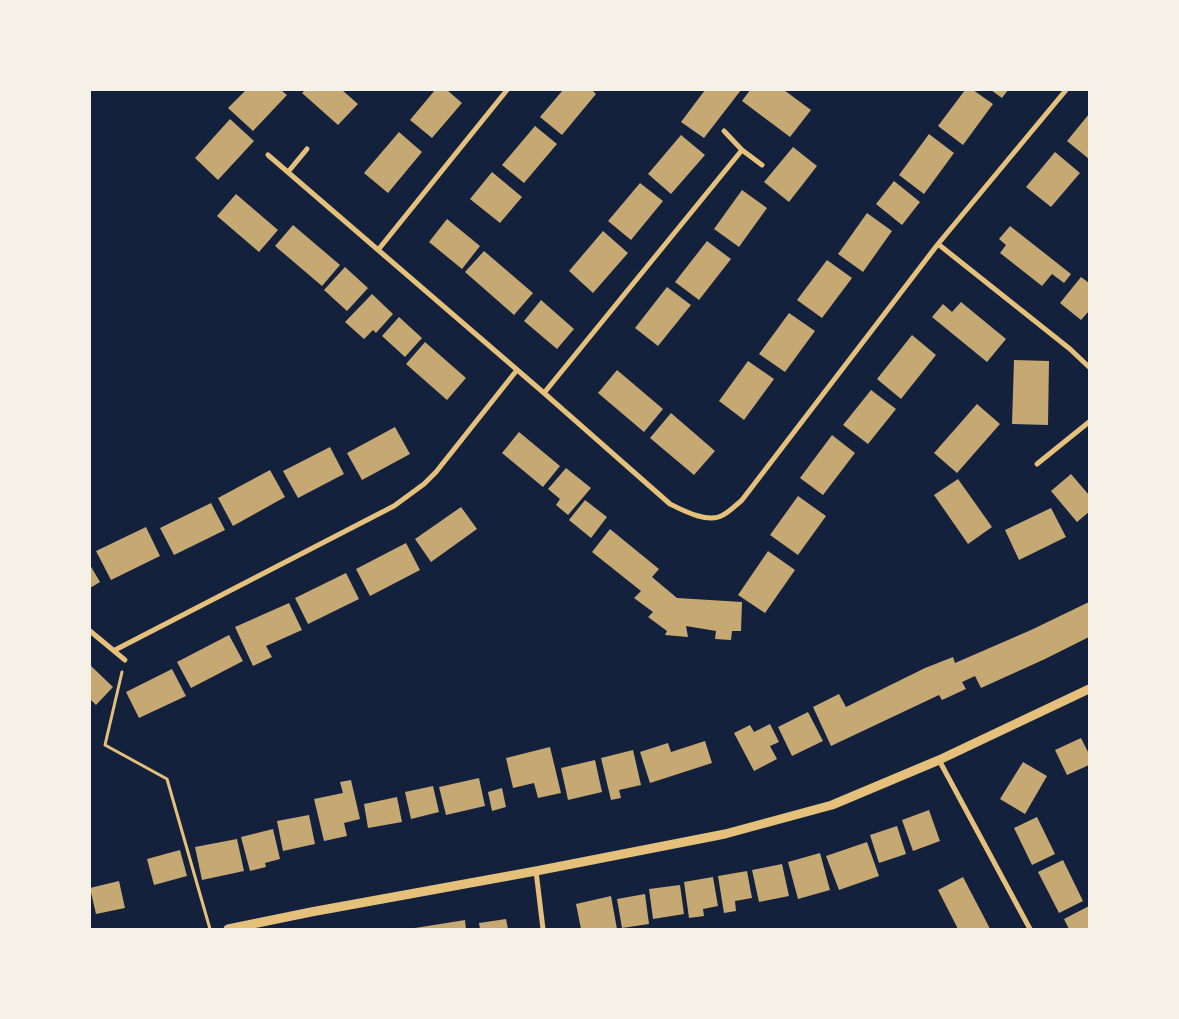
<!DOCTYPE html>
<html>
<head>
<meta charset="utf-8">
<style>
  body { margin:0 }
  #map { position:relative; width:1179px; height:1019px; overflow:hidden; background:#14213d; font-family:Raleway,sans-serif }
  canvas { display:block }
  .frame { position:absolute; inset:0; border:91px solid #f6f1e7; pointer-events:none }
</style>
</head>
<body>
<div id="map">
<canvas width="1179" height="1019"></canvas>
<div class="frame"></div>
</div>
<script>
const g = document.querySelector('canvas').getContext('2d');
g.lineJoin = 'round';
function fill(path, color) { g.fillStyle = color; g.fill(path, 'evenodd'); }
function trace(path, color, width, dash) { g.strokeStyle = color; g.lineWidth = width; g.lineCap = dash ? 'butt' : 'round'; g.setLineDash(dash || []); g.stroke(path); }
fill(new Path2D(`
  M246 90H281L287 95 253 131 228 108Z
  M305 90H342L358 104 338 125 302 93Z
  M435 90H447L462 103 432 138 410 120Z
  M563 90H592L596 94 562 135 540 117Z
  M705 90H741L704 138 681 122Z
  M750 90H784L811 110 790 137 742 101Z
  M965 90H973L993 104 963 145 938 126Z
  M991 90H1008L1002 98Z
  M1089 114V159L1067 141Z
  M230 119 254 141 218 180 195 158Z
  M535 126 557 144 524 183 502 165Z
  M399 132 422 152 388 193 364 173Z
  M929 134 954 153 924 194 899 175Z
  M681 135 705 155 671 194 648 174Z
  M793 147 817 166 789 202 764 182Z
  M1055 152 1080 173 1051 207 1026 187Z
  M492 172 522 197 500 223 470 199Z
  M894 181 920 202 902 225 876 204Z
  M640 183 663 201 631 240 608 221Z
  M742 190 767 208 739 247 714 229Z
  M236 194 278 230 259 252 217 216Z
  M867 213 892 231 863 272 838 254Z
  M447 219 480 246 462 269 429 242Z
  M293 225 340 265 322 286 275 246Z
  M1010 226 1071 274 1064 283 1052 274 1042 286 1000 253 1006 245 999 239Z
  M603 231 628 253 593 293 569 271Z
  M707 241 731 259 699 300 675 282Z
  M484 251 533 293 514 315 465 272Z
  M827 260 852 278 822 318 797 300Z
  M345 267 368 288 347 311 324 290Z
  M1081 277 1089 283V311L1081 320 1060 303Z
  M667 287 691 305 658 346 635 328Z
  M372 294 393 314 376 333 373 330 364 339 345 322Z
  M541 300 574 329 557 349 524 321Z
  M961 302 1006 339 987 362 932 317 943 304 952 312Z
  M789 313 815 331 785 372 759 354Z
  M399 317 422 338 405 357 382 336Z
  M912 335 936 355 901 399 877 379Z
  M425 342 466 378 447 400 406 364Z
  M1014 360 1049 361 1048 425 1012 424Z
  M748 361 774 379 744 420 719 401Z
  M617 370 663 409 644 432 598 393Z
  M871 390 896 409 868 444 843 425Z
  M977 404 1000 424 957 473 934 453Z
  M671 413 715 451 694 475 650 438Z
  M395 427 410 454 362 480 347 453Z
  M519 432 560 466 543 487 502 453Z
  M832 435 855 453 823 495 800 478Z
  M330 447 344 474 298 498 283 471Z
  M566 468 591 488 568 515 556 505 560 499 548 489Z
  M270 470 285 497 233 526 218 498Z
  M1071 474 1089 495V512L1077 522 1051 491Z
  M958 479 992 527 968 544 934 495Z
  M798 496 826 516 798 555 770 535Z
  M585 500 607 517 591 538 569 520Z
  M211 503 225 530 174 555 160 528Z
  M461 507 477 529 431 562 415 539Z
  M1051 508 1066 537 1019 560 1005 530Z
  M146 527 160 556 111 580 96 551Z
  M610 529 659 569 652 577 677 598 742 602 741 631H732L731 640 715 639 716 631 686 626 688 637 665 635 667 631 648 617 653 612 634 598 641 591 592 552Z
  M406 543 420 570 370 596 356 569Z
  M768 551 795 570 765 613 738 595Z
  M90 565 100 582 90 588Z
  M346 573 359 599 308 624 295 598Z
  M1089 602V637L1045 659 981 688 975 676 962 682 966 689 942 700 939 695 831 746 813 707 839 694 846 707 925 668 953 657 955 663 1031 630Z
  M289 603 302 630 266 646 272 657 253 666 235 627Z
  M229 635 243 661 191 688 177 662Z
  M90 665 113 687 96 705 90 699Z
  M172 669 186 696 139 718 126 692Z
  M808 712 823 741 792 756 778 727Z
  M770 724 779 742 770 746 777 759 754 771 734 733 750 725 754 732Z
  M1081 738 1089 754V765L1067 775 1055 750Z
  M705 741 712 763 650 783 640 752 668 743 671 752Z
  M550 747 561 793 538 798 534 783 513 788 506 758Z
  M633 750 641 785 619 790 621 798 611 800 601 758Z
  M595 760 602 792 568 800 561 768Z
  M1023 762 1047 776 1025 814 1000 799Z
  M479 778 485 806 446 815 439 787Z
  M351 780 360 819 344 823 347 836 324 841 314 799 343 793 340 782Z
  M433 786 439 812 411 819 405 792Z
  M502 788 506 807 492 811 488 792Z
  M397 797 402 822 368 828 364 804Z
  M929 810 940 841 913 851 902 820Z
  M309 815 315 844 283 851 277 821Z
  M1037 817 1055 854 1032 865 1014 828Z
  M897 826 906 854 879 863 870 835Z
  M273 829 280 859 265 863 266 867 250 871 241 837Z
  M237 839 244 871 202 880 195 847Z
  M867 842 879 876 839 890 826 856Z
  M180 850 187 876 154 885 147 859Z
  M820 853 830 890 798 899 788 862Z
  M1063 860 1083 901 1059 913 1038 872Z
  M782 864 789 896 759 902 752 870Z
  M747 871 752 898 735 901 736 911 724 913 718 876Z
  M713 877 718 906 703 909 704 916 689 918 684 882Z
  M963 877 986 921 990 929H958L938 890Z
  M119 881 125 908 96 914 90 888Z
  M680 885 684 914 653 919 649 889Z
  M645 894 649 924 622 928 617 899Z
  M611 896 617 929H581L576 904Z
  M1089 906V929H1069L1064 919Z
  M506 919 508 929H480L479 923Z
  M465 920 466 929H415V928Z`), '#c6a872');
trace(new Path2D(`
  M122 672 105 745 167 779 210 929`), '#e5c07b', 3);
trace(new Path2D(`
  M724 131 742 150 762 165
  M268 155 544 393 670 504C684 511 709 524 723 515 730 511 736 505 742 500L938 244 1066 90
  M288 172 307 149
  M938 244 1070 349 1089 367
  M378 250 507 90
  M544 393 742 150
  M1037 464 1089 422
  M90 631 125 660
  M115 650 394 506 424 484 436 472 517 370
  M939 760 1030 929
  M536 871 543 929`), '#e5c07b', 5);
trace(new Path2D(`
  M228 929 311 912 536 871 725 834 832 805 939 760 1089 689`), '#e5c07b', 9);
</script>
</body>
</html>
